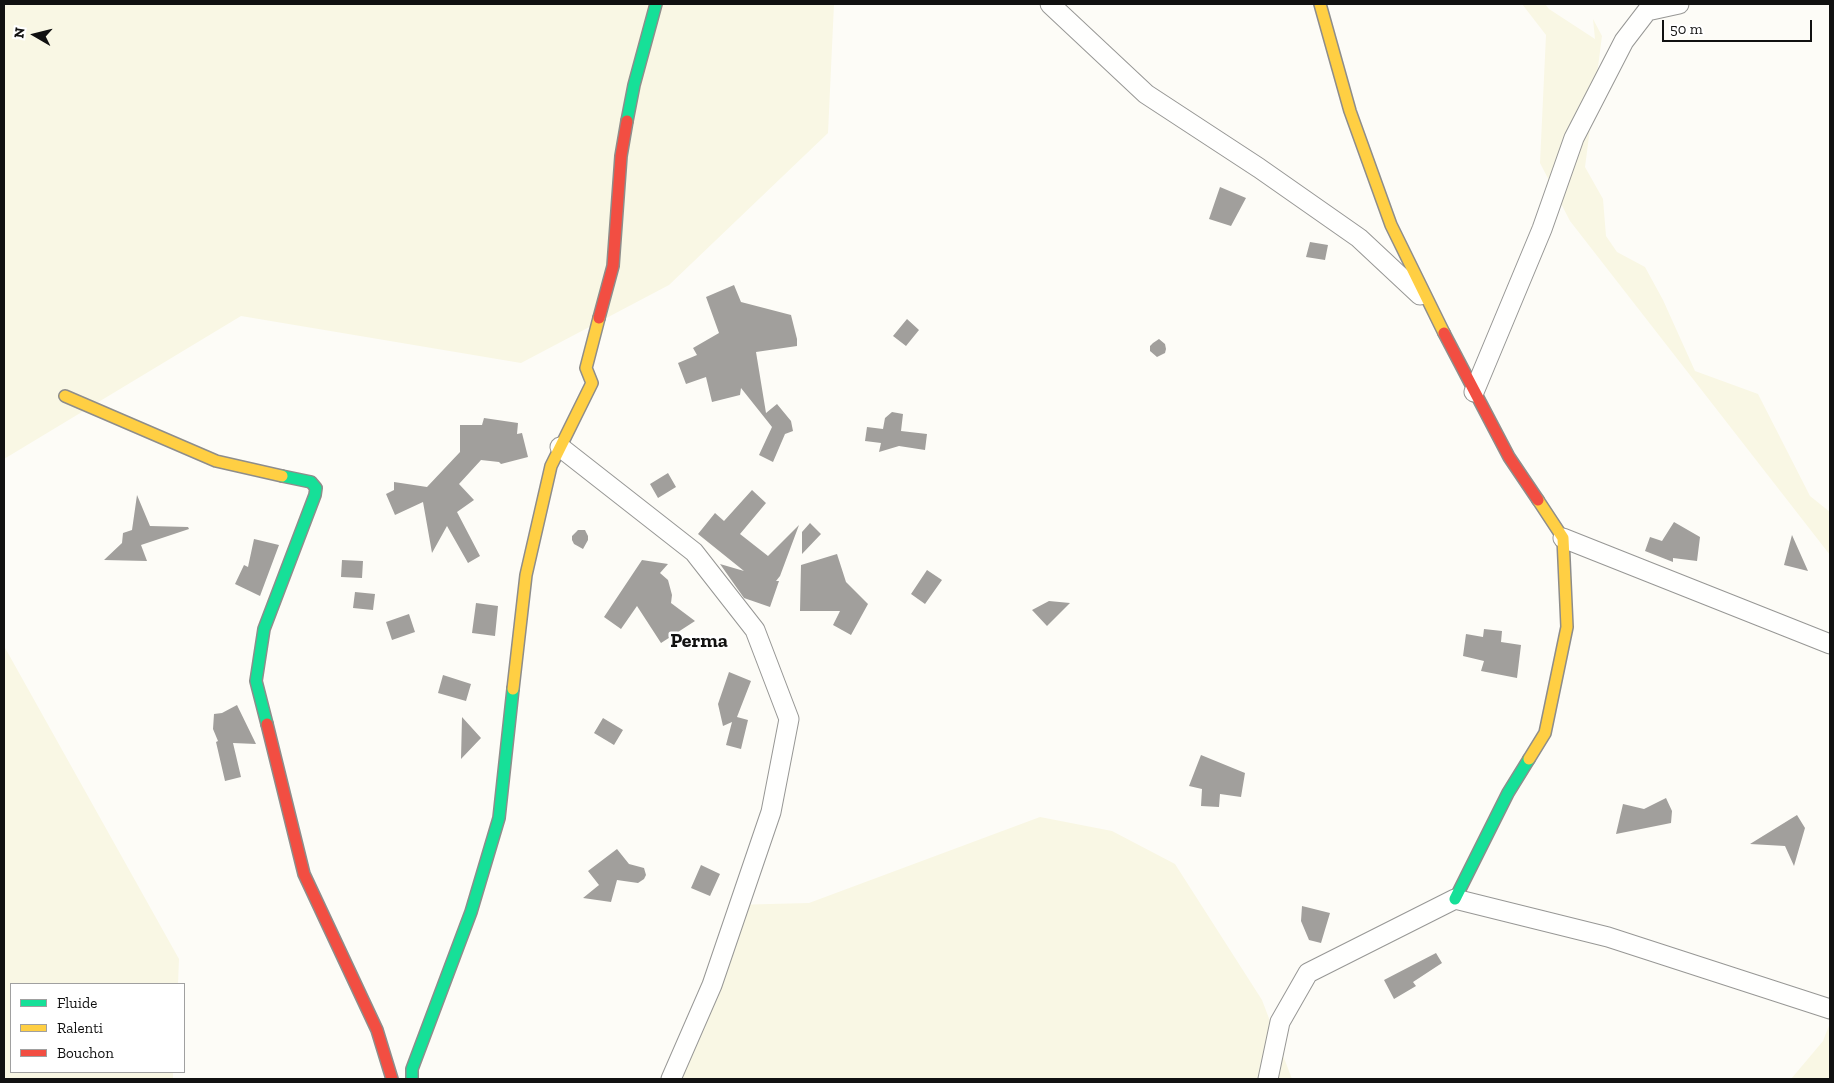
<!DOCTYPE html>
<html>
<head>
<meta charset="utf-8">
<style>
  body { margin:0 }
  #map { position:relative; width:1834px; height:1083px; overflow:hidden; background:#fdfcf7; font-family:"Zilla Slab",serif }
  canvas { display:block }
  .frame { position:absolute; inset:0; border:5px solid #111; pointer-events:none }
  .legend { position:absolute; left:10px; top:983px; width:175px; height:90px; box-sizing:border-box; background:#fff; border:1px solid #a0a0a0; margin:0; padding:6px 9px; list-style:none; font-size:15px; color:#111 }
  .legend li { display:flex; align-items:center; gap:10px; height:25px }
  .legend b { width:25px; border:1px solid #a0a0a0 }
  .north { position:absolute; left:10px; top:10px; width:50px; height:50px; -webkit-text-stroke:4px #fff; paint-order:stroke; rotate:278deg; font-size:14px; font-weight:700; line-height:20px; text-align:center; color:#111 }
  .north::after { content:''; display:block; margin:auto; width:18px; height:22px; background:#111; clip-path:polygon(50% 0,100% 100%,50% 72%,0 100%) }
  .scale { position:absolute; left:1662px; top:20px; width:150px; height:22px; box-sizing:border-box; border:2px solid #111; border-top:0; padding-left:6px; font-size:15px; line-height:18px; white-space:nowrap; color:#111; -webkit-text-stroke:4px #fff; paint-order:stroke }
</style>
</head>
<body>
<div id="map">
<canvas width="1834" height="1083"></canvas>
<div class="frame"></div>
<ul class="legend">
<li><b style="height:6px;background:#16e098"></b>Fluide</li>
<li><b style="height:6px;background:#ffcf43"></b>Ralenti</li>
<li><b style="height:6px;background:#f24e42"></b>Bouchon</li>
</ul>
<div class="north">N</div>
<div class="scale">50 m</div>
</div>
<script>
const g = document.querySelector('canvas').getContext('2d');
g.lineJoin = 'round';
function fill(path, color) { g.fillStyle = color; g.fill(path, 'evenodd'); }
function trace(path, color, width, dash) { g.strokeStyle = color; g.lineWidth = width; g.lineCap = dash ? 'butt' : 'round'; g.setLineDash(dash || []); g.stroke(path); }
function label(font, color, halo, rows, align = 'center') {
  g.font = font + ' "Zilla Slab",serif'; g.lineWidth = 5; g.setLineDash([]); g.textBaseline = 'middle'; g.strokeStyle = halo; g.fillStyle = color; for (const [text, x, y, turn = 0] of rows) {
    g.save(); g.translate(x, y); g.rotate((+turn || 0) * Math.PI / 180); g.textAlign = isNaN(turn) ? turn : align; if (halo) g.strokeText(text, 0, 0); g.fillText(text, 0, 0); g.restore();
  }
}
fill(new Path2D(`
  M4 4H834L828 133 669 285 521 363 241 316 4 459Z
  M1522 4H1545L1549 9 1595 39 1593 19 1602 36 1585 167 1603 199 1606 236 1617 252 1645 267 1663 300 1695 371 1758 394 1810 496 1830 512V555L1570 221 1540 163 1546 35Z
  M4 646 179 959 178 984H11V1072H173V1079H4Z
  M1040 817 1112 831 1175 864 1262 1000 1292 1079H665L731 905 809 903Z
  M1830 1023V1079H1791L1823 1041Z`), '#f9f7e4');
fill(new Path2D(`
  M1220 187 1246 198 1231 226 1209 219Z
  M1310 242 1328 245 1325 260 1306 257Z
  M734 285 741 302 791 315 797 339V346L756 352 766 413 777 404 791 421 793 431 785 434 773 462 759 455 772 427 741 388 740 395 712 402 706 377 686 384 678 363 697 355 693 348 719 333 706 297Z
  M907 319 919 330 906 346 893 336Z
  M1159 339 1165 344 1166 349 1165 353 1157 357 1150 351V346L1153 343Z
  M892 412 903 414 901 431 927 434 925 450 899 446 879 452 881 443 865 441 867 427 883 429 885 418Z
  M484 418 518 423 517 434 522 433 528 457 501 464 499 462 481 460 459 484 474 500 457 512 480 556 468 563 447 526 432 553 423 502 395 515 386 494 394 490V482L427 487 460 452V425H482Z
  M668 473 676 487 658 498 650 484Z
  M752 490 766 503 740 534 768 556 799 525 780 576 776 581H779L770 607 744 598 720 564 744 571 698 534 715 513 724 521Z
  M137 495 150 526 188 527 189 529 141 545 147 561 104 560 122 543 123 533 132 530Z
  M1674 522 1700 537 1697 561 1673 558V562L1645 551 1650 537 1662 541Z
  M810 523 821 534 802 554V532Z
  M578 530H585L588 536V540L583 549 574 544 572 540V536Z
  M1792 535 1808 571 1784 565Z
  M254 539 279 545 260 596 235 584 244 565 248 567Z
  M837 554 846 582 868 604 851 635 833 625 840 611H800L801 565Z
  M342 560 363 561 362 578 341 577Z
  M642 560 668 564 660 573 668 580 672 595 671 603 695 621 661 643 637 606 621 629 604 617Z
  M927 570 942 580 925 604 911 594Z
  M355 592 375 594 373 610 353 608Z
  M1049 601 1070 603 1047 626 1032 610Z
  M476 603 498 606 495 636 472 633Z
  M409 614 415 632 392 640 386 622Z
  M1484 629 1502 631 1501 642 1521 645 1517 678 1481 671 1484 661 1463 656 1466 634 1483 637Z
  M729 672 751 681 737 717 748 720 741 749 726 745 732 722 723 726 718 704Z
  M443 675 471 684 466 701 438 693Z
  M237 705 256 744 233 743 241 777 225 781 216 742 218 741 213 729 214 714 222 713Z
  M462 717 481 738 461 759Z
  M603 718 623 730 614 745 594 733Z
  M1201 755 1245 773 1241 797 1220 794 1219 807 1201 806 1202 789 1189 786Z
  M1666 798 1672 811 1671 823 1616 834 1623 804 1644 809Z
  M1797 815 1805 828 1794 866 1785 846 1750 844Z
  M617 849 629 864 644 868 646 875 644 879 638 883 617 880 611 902 583 898 599 885 588 871Z
  M701 865 720 874 710 896 691 888Z
  M1302 906 1330 913 1321 943 1309 940 1301 921Z
  M1436 953 1442 963 1413 982 1416 986 1394 999 1384 980Z`), '#a19f9c');
const street = new Path2D(`
  M1050 4 1146 94 1259 168 1359 238 1420 295
  M1474 392 1542 229 1574 138 1624 41 1647 11 1679 4
  M560 447 694 552 755 630 789 719 771 812 712 985 671 1079
  M1563 538 1830 644
  M1268 1079 1280 1022 1308 973 1455 899 1608 937 1830 1009`);
const fast = new Path2D(`
  M627 121 634 85 656 4
  M267 724 256 681 264 629 315 495 316 488 311 482 282 476
  M1455 899 1508 793 1529 759
  M412 1079V1069L471 912 499 818 513 689`);
const slow = new Path2D(`
  M1320 4 1350 111 1391 225 1444 333
  M65 396 216 461 282 476
  M513 689 526 575 551 466 592 383 586 368 599 318
  M1529 759 1545 733 1567 627 1563 538 1538 500`);
const jam = new Path2D(`
  M599 318 613 266 621 156 627 121
  M1444 333 1509 457 1538 500
  M267 724 304 874 377 1030 392 1079`);
trace(street, '#979795', 21);
trace(fast, '#8e8d8b', 14);
trace(slow, '#8e8d8b', 14);
trace(jam, '#8e8d8b', 14);
trace(street, '#fffffe', 19);
trace(fast, '#16e098', 11);
trace(slow, '#ffcf43', 11);
trace(jam, '#f24e42', 11);
label('bold 20px', '#111', '#fff', [
  ["Perma",699,641]
]);
</script>
</body>
</html>
